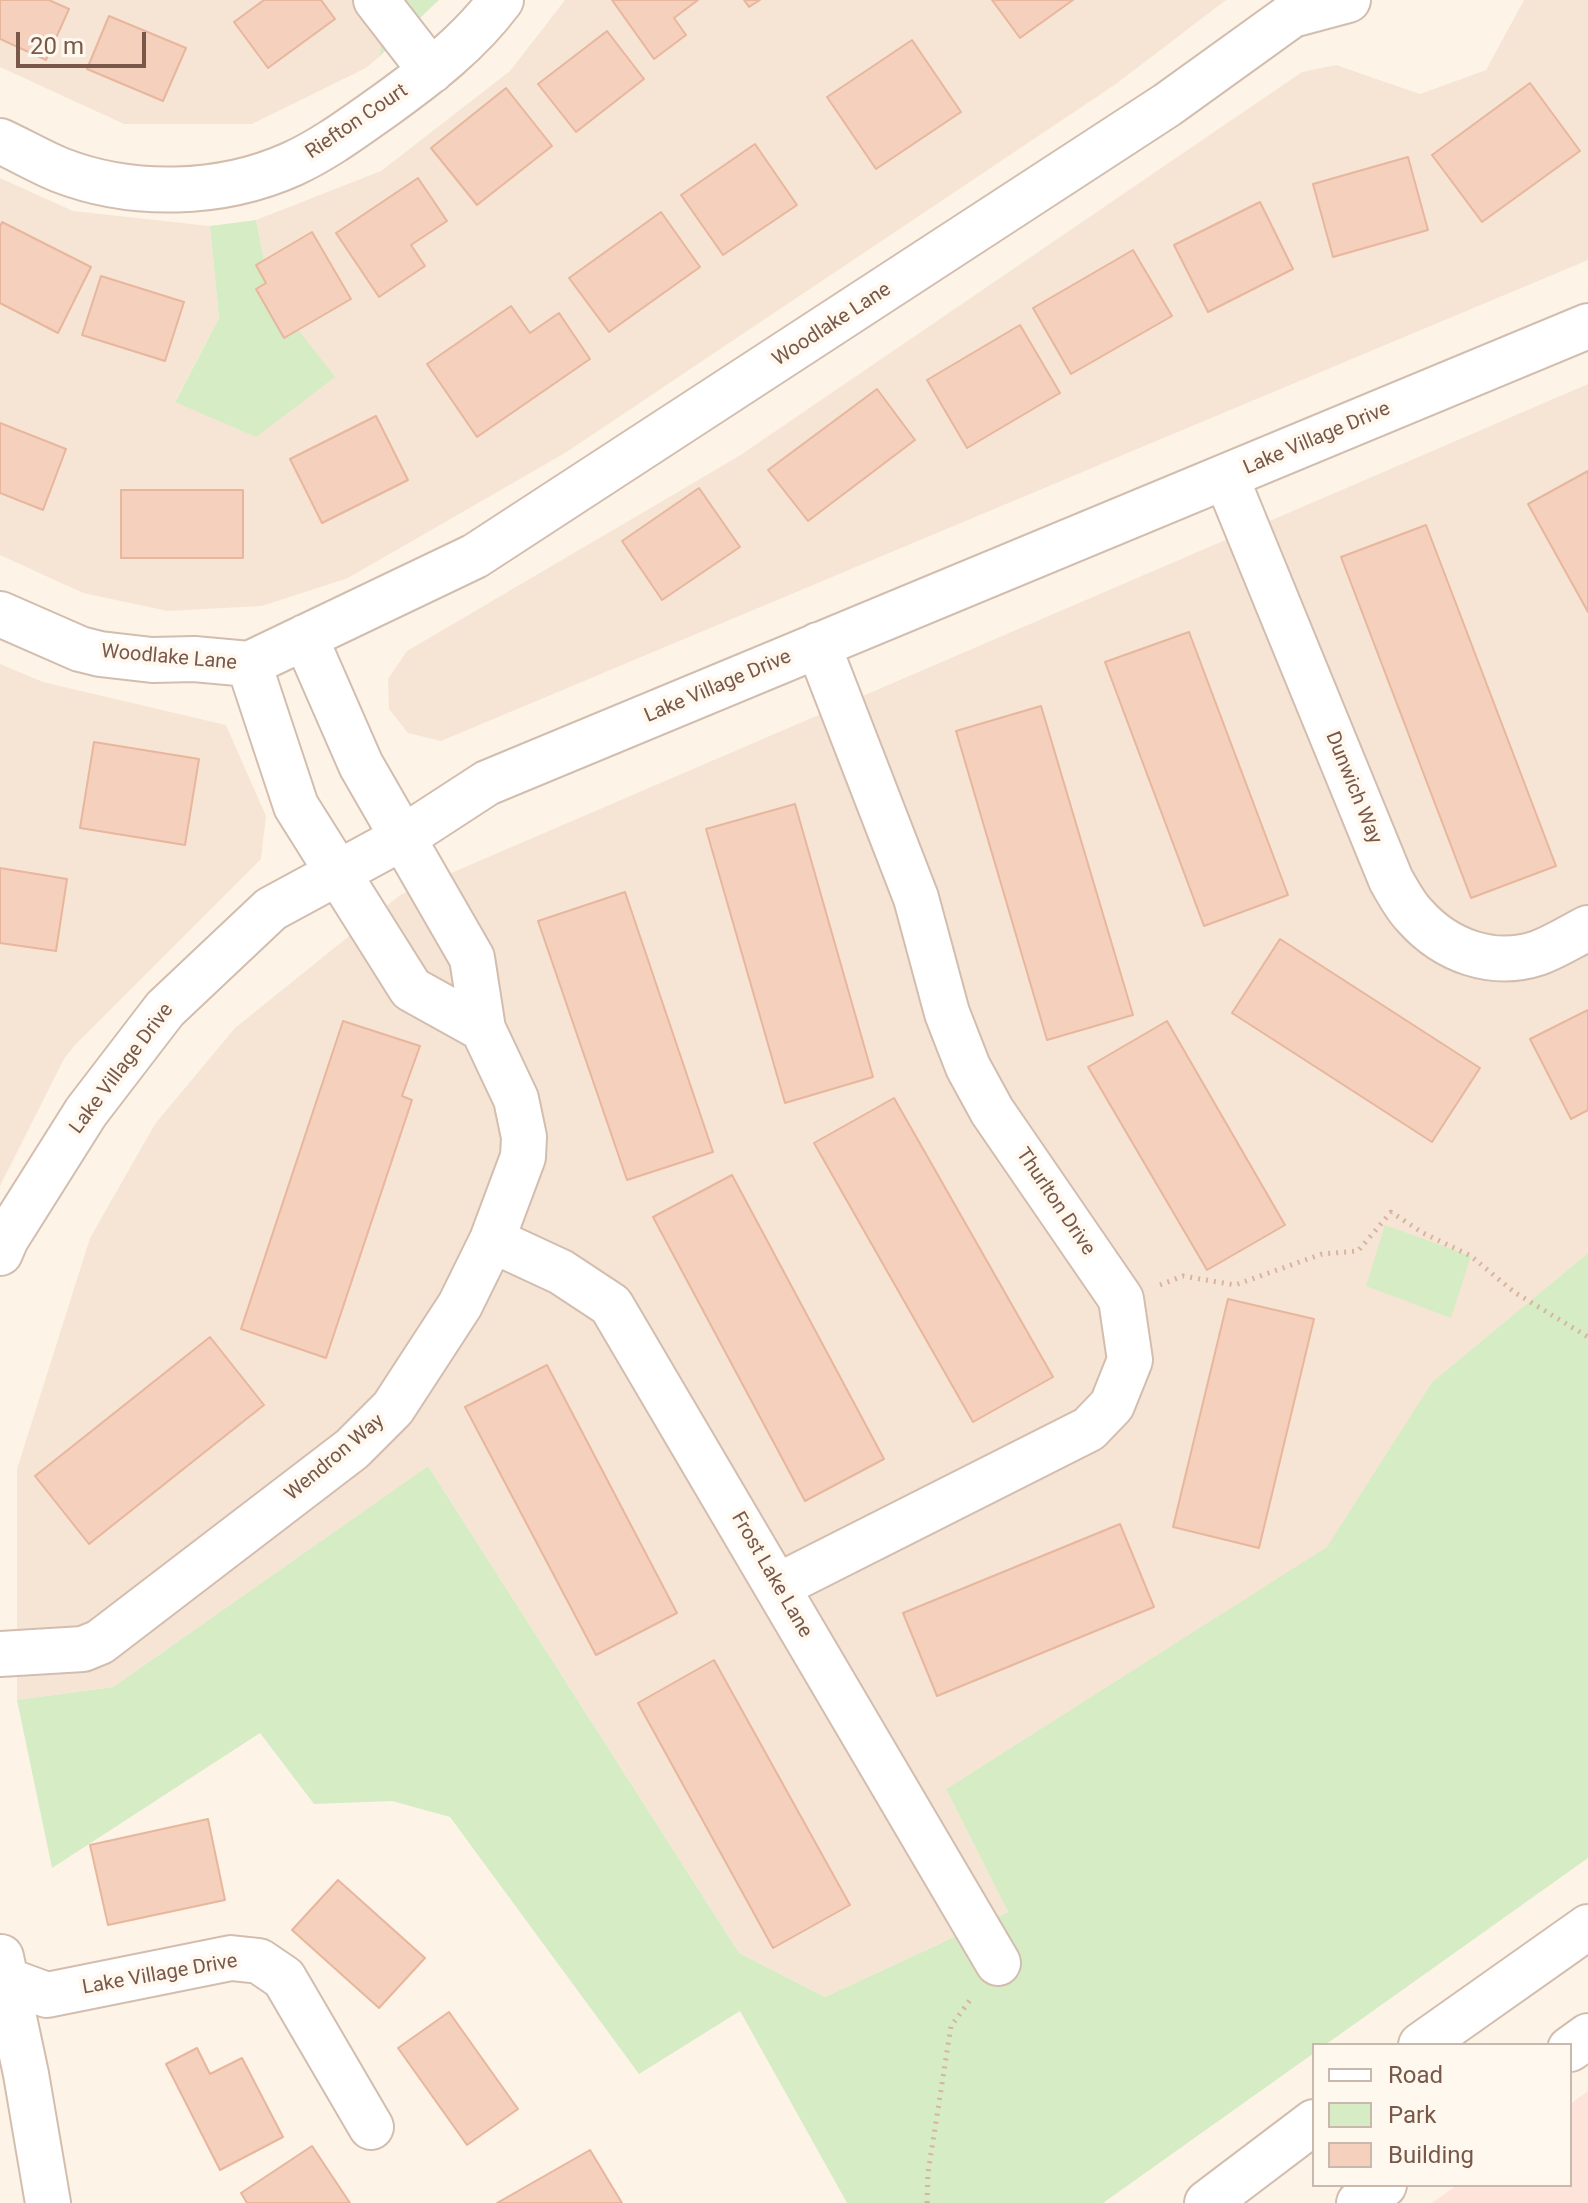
<!DOCTYPE html>
<html>
<head>
<meta charset="utf-8">
<style>
  body { margin:0 }
  #map { position:relative; width:1588px; height:2203px; overflow:hidden; background:#fdf4e7; font-family:Roboto,sans-serif }
  canvas { display:block }
  .legend { position:absolute; left:1312px; top:2043px; width:260px; height:144px; box-sizing:border-box; background:#fff8ee; border:2px solid #c9b8ac; margin:0; padding:10px 14px; list-style:none; font-size:24px; color:#795849 }
  .legend li { display:flex; align-items:center; gap:16px; height:40px }
  .legend b { width:40px; border:2px solid #c9b8ac }
  .scale { position:absolute; left:16px; top:32px; width:130px; height:36px; box-sizing:border-box; border:4px solid #795849; border-top:0; padding-left:10px; font-size:24px; line-height:28px; white-space:nowrap; color:#795849; -webkit-text-stroke:6px #fff8ee; paint-order:stroke }
</style>
</head>
<body>
<div id="map">
<canvas width="1588" height="2203"></canvas>
<ul class="legend">
<li><b style="height:10px;background:#fff"></b>Road</li>
<li><b style="height:22px;background:#d6ecc4"></b>Park</li>
<li><b style="height:22px;background:#f4d0bd"></b>Building</li>
</ul>
<div class="scale">20 m</div>
</div>
<script>
const g = document.querySelector('canvas').getContext('2d');
g.lineJoin = 'round';
function fill(path, color) { g.fillStyle = color; g.fill(path, 'evenodd'); }
function trace(path, color, width, dash) { g.strokeStyle = color; g.lineWidth = width; g.lineCap = dash ? 'butt' : 'round'; g.setLineDash(dash || []); g.stroke(path); }
function label(font, color, halo, rows, align = 'center') {
  g.font = font + ' Roboto,sans-serif'; g.lineWidth = 8; g.setLineDash([]); g.textBaseline = 'middle'; g.strokeStyle = halo; g.fillStyle = color; for (const [text, x, y, turn = 0] of rows) {
    g.save(); g.translate(x, y); g.rotate((+turn || 0) * Math.PI / 180); g.textAlign = isNaN(turn) ? turn : align; if (halo) g.strokeText(text, 0, 0); g.fillText(text, 0, 0); g.restore();
  }
}
fill(new Path2D(`
  M0 0H357L381 42V49L380 56 366 68 252 124H124L0 67Z
  M565 0H1226L1116 84 565 453 348 578 262 606 168 611 83 593 0 555V178L73 211 210 226 219 318 175 401 271 295 256 220 381 171 510 71Z
  M1524 0H1588V260L441 741 408 733 389 709 388 679 407 651 739 456 1302 72 1336 65 1420 94 1486 70Z
  M1588 384V1253L1432 1382 1328 1547 946 1789 1008 1912 825 1997 739 1953 428 1466 113 1687 17 1700V1469L90 1238 155 1124 235 1028 400 895Z
  M0 664 43 682 226 725 266 816 261 859 75 1045 64 1059 0 1186Z`), '#f6e5d5');
fill(new Path2D(`
  M1588 2091V2203H1432L1457 2185H1570V2104Z`), '#fee3da');
fill(new Path2D(`
  M357 0H439L380 56 381 42Z
  M256 220 271 295 335 377 256 437 175 402 219 318 210 226Z
  M1385 1225 1471 1256 1451 1318 1366 1286Z
  M1588 1253V1858L1325 2045H1314V2053L1103 2203H847L740 2011 639 2074 450 1817 392 1801 314 1804 260 1733 52 1868 17 1700 113 1687 428 1466 739 1953 825 1997 1008 1912 946 1789 1327 1547 1432 1382Z`), '#d6ecc4');
const building = new Path2D(`
  M0 0H49L69 9 46 60 0 39Z
  M264 0H321L335 19 268 68 234 22Z
  M612 0H698L674 18 686 35 654 59Z
  M744 0H760L749 7Z
  M992 0H1073L1020 38Z
  M109 16 186 48 163 101 87 69Z
  M607 31 644 79 576 132 538 84Z
  M912 40 961 112 876 169 827 97Z
  M1530 83 1580 151 1482 222 1432 155Z
  M506 88 552 146 477 205 431 148Z
  M755 144 797 205 723 255 681 195Z
  M1408 157 1428 230 1333 257 1313 184Z
  M418 178 447 221 411 245 425 266 379 297 336 233Z
  M1260 202 1293 269 1208 312 1174 245Z
  M661 212 700 267 609 332 569 278Z
  M2 222 91 267 58 333 0 303V227Z
  M312 232 351 299 284 338 256 289 266 283 256 265Z
  M1133 250 1172 316 1071 374 1033 308Z
  M101 276 184 302 165 361 82 335Z
  M511 306 530 333 559 313 590 359 477 437 427 364Z
  M1020 325 1060 393 967 448 927 380Z
  M877 389 915 440 808 521 768 470Z
  M376 416 408 480 322 523 290 459Z
  M0 423 66 449 43 510 0 493Z
  M1588 471V612L1528 504Z
  M699 488 740 547 662 600 622 541Z
  M121 490H243V558H121Z
  M1426 525 1556 866 1471 898 1341 557Z
  M1189 632 1288 895 1204 926 1105 662Z
  M1041 706 1133 1015 1047 1040 956 731Z
  M94 742 199 759 185 845 80 828Z
  M795 804 873 1077 785 1103 706 829Z
  M0 868 67 879 56 951 0 943Z
  M625 892 713 1152 627 1180 538 921Z
  M1280 939 1480 1068 1432 1142 1232 1013Z
  M1588 1010V1110L1571 1119 1530 1039Z
  M343 1021 420 1046 402 1096 412 1100 326 1358 241 1329Z
  M1167 1021 1285 1225 1207 1270 1088 1067Z
  M894 1098 1053 1377 973 1422 814 1143Z
  M732 1175 884 1459 805 1501 653 1217Z
  M1228 1299 1314 1319 1259 1548 1173 1527Z
  M210 1337 264 1405 89 1544 35 1476Z
  M547 1365 677 1613 596 1655 465 1407Z
  M1120 1524 1154 1607 937 1696 903 1613Z
  M714 1660 850 1905 773 1948 638 1703Z
  M208 1819 225 1900 108 1925 90 1845Z
  M338 1880 425 1958 379 2008 292 1930Z
  M449 2012 518 2109 467 2145 398 2048Z
  M197 2048 210 2074 242 2058 283 2137 220 2170 166 2064Z
  M312 2146 350 2203H247L241 2193Z
  M590 2150 622 2203H497Z`);
fill(building, '#f4d0bd');
trace(building, '#e8b69c', 2);
const minor = new Path2D(`
  M376 0 431 71
  M0 141C20 150 40 162 60 170 132 198 221 196 292 164 325 149 354 127 384 106 427 75 469 43 501 0
  M1226 477 1391 880C1398 892 1405 906 1415 916 1446 951 1493 968 1538 953 1555 947 1572 936 1588 928
  M0 614 80 649 100 654 152 660 194 659 249 664 475 556 1167 105 1292 15 1348 0
  M249 664 296 806 411 989 483 1029
  M492 1240 561 1272 611 1305 998 1963
  M0 1253 6 1239 86 1112 165 1009 271 909 404 837 487 783 1588 326
  M778 1586 1089 1429 1112 1405 1130 1360 1121 1299 992 1111 968 1067 947 1013 916 898 818 645
  M0 1654 83 1649 100 1642 352 1449 393 1408 460 1305 492 1240 523 1157 524 1137 516 1099 483 1029 472 958 361 765 305 637
  M1 1957 26 2074 48 2203
  M6 1980 47 1995 231 1958 259 1961 284 1978 371 2127
  M1421 2045 1588 1927
  M1570 2049 1588 2036
  M1207 2203 1314 2122
  M1359 2203 1384 2185`);
trace(minor, '#d3bdae', 48);
trace(new Path2D(`
  M1160 1285 1183 1276 1235 1285 1322 1254 1358 1251 1391 1212 1423 1233 1471 1256 1514 1292 1588 1337
  M927 2203 928 2173 951 2026 973 1996`), '#dab39f', 5, [2, 6]);
trace(minor, '#fff', 44);
label('20px', '#795849', '#fff8ee', [
  ["Riefton Court",357,122,-34],
  ["Woodlake Lane",832,325,-33],
  ["Lake Village Drive",1317,439,-23],
  ["Woodlake Lane",169,658,5],
  ["Lake Village Drive",718,687,-23],
  ["Dunwich Way",1353,788,68],
  ["Lake Village Drive",122,1069,-53],
  ["Thurlton Drive",1055,1202,56],
  ["Wendron Way",335,1458,-40],
  ["Frost Lake Lane",771,1575,60],
  ["Lake Village Drive",160,1975,-10]
]);
</script>
</body>
</html>
